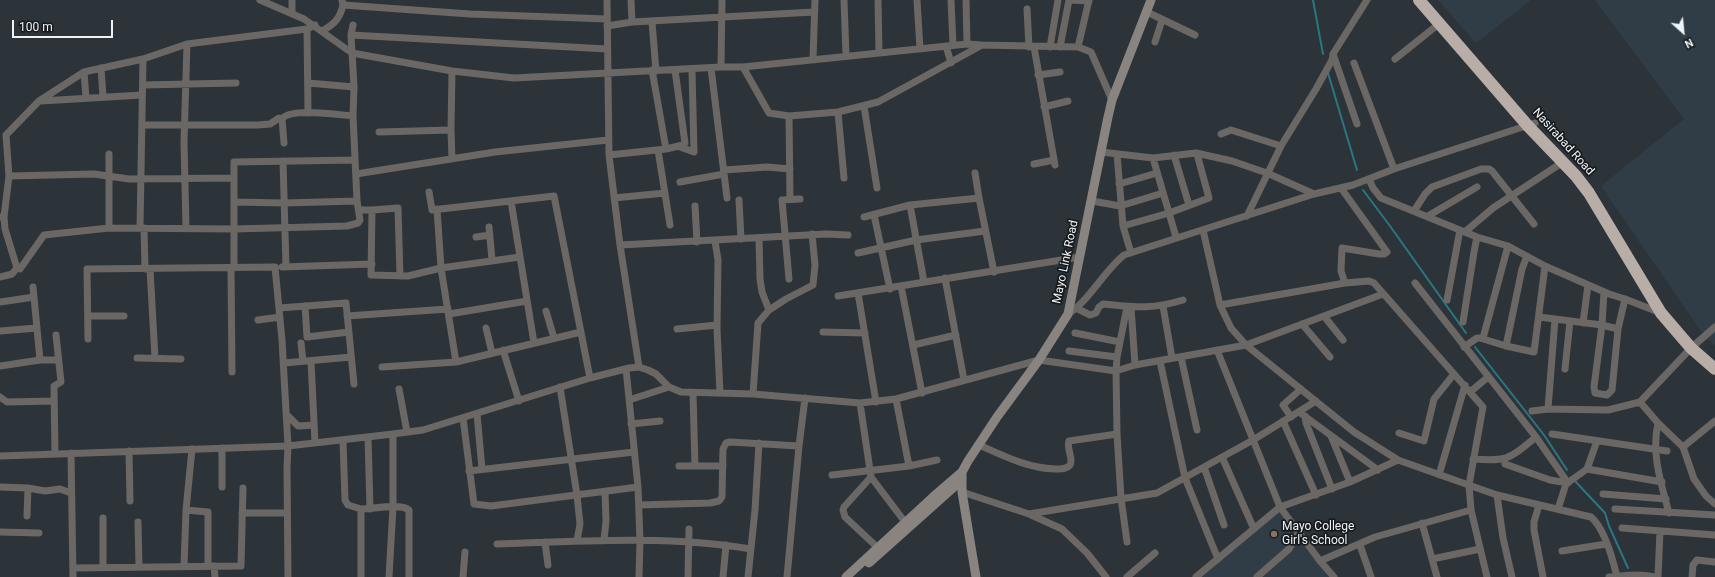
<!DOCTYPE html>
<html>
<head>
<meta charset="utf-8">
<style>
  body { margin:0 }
  #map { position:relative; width:1715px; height:577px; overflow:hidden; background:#2c3439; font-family:Roboto,sans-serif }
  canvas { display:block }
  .north { position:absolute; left:1663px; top:12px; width:40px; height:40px; -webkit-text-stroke:3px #181b1d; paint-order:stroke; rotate:153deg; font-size:11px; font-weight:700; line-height:16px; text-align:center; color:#eef3f7 }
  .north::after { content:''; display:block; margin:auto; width:14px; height:18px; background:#eef3f7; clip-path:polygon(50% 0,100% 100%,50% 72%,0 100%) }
  .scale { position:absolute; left:12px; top:20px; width:101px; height:18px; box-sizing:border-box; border:2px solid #eef3f7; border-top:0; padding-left:5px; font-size:12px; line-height:14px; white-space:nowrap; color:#eef3f7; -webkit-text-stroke:3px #181b1d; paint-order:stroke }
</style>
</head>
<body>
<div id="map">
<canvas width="1715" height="577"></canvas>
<div class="north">N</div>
<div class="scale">100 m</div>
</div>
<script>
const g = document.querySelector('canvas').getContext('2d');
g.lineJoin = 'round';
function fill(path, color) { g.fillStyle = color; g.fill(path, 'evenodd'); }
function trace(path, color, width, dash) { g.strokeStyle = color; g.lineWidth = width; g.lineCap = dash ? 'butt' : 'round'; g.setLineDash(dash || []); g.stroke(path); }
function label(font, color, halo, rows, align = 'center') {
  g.font = font + ' Roboto,sans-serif'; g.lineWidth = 3.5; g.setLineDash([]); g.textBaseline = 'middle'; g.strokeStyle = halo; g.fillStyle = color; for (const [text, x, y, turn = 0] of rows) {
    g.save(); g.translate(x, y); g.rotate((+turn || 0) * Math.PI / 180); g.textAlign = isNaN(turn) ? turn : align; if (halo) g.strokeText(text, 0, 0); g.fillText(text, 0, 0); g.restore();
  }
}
fill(new Path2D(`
  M1438 0H1531L1476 43Z
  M1595 0H1715V345L1705 337 1601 186 1684 119Z
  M1280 507 1334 577H1196Z`), '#303d47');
trace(new Path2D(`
  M1313 0 1323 54
  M1328 73 1357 170
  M1363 190 1390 226 1466 333
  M1475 347 1544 435 1567 470
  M1575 481 1605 513 1609 526 1628 568`), '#2a7682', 2);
trace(new Path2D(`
  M260 0 304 19 352 53 452 71 514 78 721 67 722 0
  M292 0V13
  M342 0 343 5 470 14 607 19
  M607 0 609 155 620 245 639 367
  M631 0 632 22
  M844 0 846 56
  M878 0 879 52
  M917 0 920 49
  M951 0 953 45
  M966 0 967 44
  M1072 0 1089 1
  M1027 9 1029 47
  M1147 12 1195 35
  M652 22 656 71
  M607 26 632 22 814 12
  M307 29 308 113
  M322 31C335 24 340 18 343 5
  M351 35 607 49
  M1155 42 1162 20
  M946 46 951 63
  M1034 47 1055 165
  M1050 47 1058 0
  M1060 47 1069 0
  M1078 47 1089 0
  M1333 54 1357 124
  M813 59 815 0
  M1395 59 1440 23
  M1354 63 1394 169
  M721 67H743L967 44 982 45
  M743 67 769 113 789 116 838 112 878 102 982 45 1078 47 1091 52 1112 100
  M101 68 103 97
  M711 68 727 198
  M652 70 666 149
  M452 71 451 130 452 159
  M84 72 86 98
  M1038 75 1060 72
  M308 83 354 87
  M143 85 236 83
  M41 101 142 95
  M864 106 877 188
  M1044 107 1068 101
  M838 112 844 178
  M789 116 790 199
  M142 125H258L270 124 279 118 282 119
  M379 132 451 130
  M1221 134 1231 130 1281 146
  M284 143 282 119C290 107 340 115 353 116
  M680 147 694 152 692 70
  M658 150 670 225
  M1101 152 1153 158 1196 153 1232 161 1267 173 1314 194
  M109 154V228
  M1117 154 1123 226 1131 253
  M609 155 666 149 683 145 685 143 675 70
  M1174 155 1189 205
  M1153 158 1176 237
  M283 161 286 267
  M1034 164 1054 160
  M724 170 767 167 790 169
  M975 173 979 198 994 272
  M356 174 495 152 608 140
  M9 176 6 135 39 101 84 72 143 59 187 44 307 29 315 25
  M1369 179 1373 188 1381 198 1477 237 1508 246 1545 266 1609 294 1625 299 1661 313
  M680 182 724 174
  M1119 184 1157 173
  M1341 188 1387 252 1384 254H1379L1342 248 1341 271 1345 283
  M429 192 432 210 554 196 590 378
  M614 198 665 193
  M739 200 741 239
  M511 201 534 343
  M1092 201 1120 206 1163 193
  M234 202 284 203 357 201
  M910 205 924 282
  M695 206 697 242
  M437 209 441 268 520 257
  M359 210H372L371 275 408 276 441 268 456 362
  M372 210 398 208 400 276
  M1414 211 1425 194 1432 187 1481 169H1489L1492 171 1534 224
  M874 215 890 289
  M1247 216 1281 146 1316 89 1332 60 1333 54 1367 0
  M1428 216 1477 187
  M0 217H4L9 176 94 174 129 179 234 178
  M864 217 910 205 979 198
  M1123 226 1169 213 1209 198 1197 154
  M489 227 492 260
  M140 228 143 59
  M144 228 145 269
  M186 228 184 142 187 44
  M1203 230 1220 305 1231 328 1246 345 1354 432 1398 460 1497 495 1591 517C1604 528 1613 560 1617 577
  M1466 231 1493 208 1563 162
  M476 237 490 235
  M759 238 760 279 762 292 769 310
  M715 241 718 260 717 329 720 393
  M620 245 826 234 848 235
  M858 253 916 240 985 231
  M282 267 372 264
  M231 268 232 372
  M234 268V162L355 160
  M20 269 44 235 109 228 234 229 347 226 358 223 360 220 357 201 353 116 354 87 351 35 353 25
  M150 269 155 358
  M0 277 12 274 17 268 5 229 4 217
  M945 278 964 380
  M789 279 782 200 800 199
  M1415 283 1536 437 1568 483
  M901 286 922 393
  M33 287 40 360H58
  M1604 292 1602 325 1594 387 1595 393 1607 395 1612 390 1618 329 1625 299
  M858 293 876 402
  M838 296 1080 257
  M1447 300 1460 230
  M0 302 34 297
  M1220 305 1345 283 1369 281 1374 283 1483 407 1469 485 1471 510 1375 537 1320 561
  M305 306 307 337 349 332
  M1163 306 1172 358
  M1127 307 1117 357 1116 371 1117 434 1121 498 1127 542
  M1131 307 1135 365
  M279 308 346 303 354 384
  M1076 308 1090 315 1096 313 1099 307 1103 304C1134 307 1151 310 1183 300
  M546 311 554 338
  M449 314 527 301
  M1068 314C1089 301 1104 271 1124 255L1314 194 1353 185 1394 169 1535 123
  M88 316H124
  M347 316 448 309
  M1324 316 1343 340
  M1539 317 1602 325 1618 329
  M258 320 280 317
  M1463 322 1474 252 1477 237
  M1583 323 1588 285
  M1302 324 1330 357
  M1715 327 1691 348 1640 402 1658 423 1683 447 1694 479 1706 496 1715 504
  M486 328 492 353
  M677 329 717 325
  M0 331 37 328
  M823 332 865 333
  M1075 333 1120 342
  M1483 338 1508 246
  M88 339 87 269 275 267 282 340 288 446 287 467 288 577
  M301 343 303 361
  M913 345 956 335
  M1506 346 1522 269 1527 256
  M1464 347 1477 338H1480L1506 346 1534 352 1545 266
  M503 350 519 401
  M1217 350 1280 507 1320 561 1334 577
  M1069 351 1117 357
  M1181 357 1197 430
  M137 358 181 359
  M311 361 315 443
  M1160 361 1185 478 1218 559
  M284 363 351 357
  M0 366 40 360
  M382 367 456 362 581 332
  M626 369 638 487
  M1565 369 1570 321
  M560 387 577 495 580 524 577 541
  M399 389 407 432
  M1470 392 1488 377
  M693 393 695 466
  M753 394 758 323 769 310 786 299 813 285 815 265 812 234
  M0 397 7 402 54 401
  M896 399 909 466
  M629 400 669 387
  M860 403 871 477 905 522
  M1548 409 1555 319
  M1532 411 1548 409 1608 410 1640 402
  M1299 412 1378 470
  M477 414 482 469
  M287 415 298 426 314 425
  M1305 416 1306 423 1332 489
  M1291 417 1283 405 1301 389
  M463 418 474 504 491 506 638 487 640 541 639 577
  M1283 421 1316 495
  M1658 423C1651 454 1661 483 1669 513
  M631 424 660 421
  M1399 433 1424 441 1434 399 1454 374
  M1552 434 1667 451
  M1331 436 1350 482
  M368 437 370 509
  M343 440 345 500 348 505 361 509V577
  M979 445C1004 456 1027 468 1055 469 1060 469 1066 470 1070 465 1074 459 1066 449 1069 441L1117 434
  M1683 447 1715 421
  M129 451 130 501
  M71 453 73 577
  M55 454 54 386 61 382 56 335
  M0 456 288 446 393 434 423 430 590 378 629 368 639 367 648 370 656 374 669 387 681 392 753 394 860 403 896 399 1039 360 1116 371 1135 365 1246 345 1383 294
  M1222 457 1254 529
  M1473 459C1508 462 1509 459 1536 437
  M1505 464 1550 480 1568 483
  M679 466H723
  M1204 467 1224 525
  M1587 469 1662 482
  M469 471 634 452
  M832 475 909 466 937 460
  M1439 475 1465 385
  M871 477 844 507 843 510 845 517 877 547
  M0 487 28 488 27 516
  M222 487V448
  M28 488 45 491 60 489 71 493
  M962 492 1029 514 1062 529 1087 553 1106 577
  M1603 494 1666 499
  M1497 495 1503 538 1512 577
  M639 505 710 503 719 501 722 497 723 449 726 443 730 442 799 446
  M1539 505 1534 522V530L1543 577
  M361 509C373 509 400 503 409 510V577
  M1558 509 1566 484 1587 469 1597 441
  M1615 509 1715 515
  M186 510 208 512V566
  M1471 510 1487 577
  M242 513H287
  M1029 514 1157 493 1253 440 1316 401
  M103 518V567
  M138 522 139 566
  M1422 523 1437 577
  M1622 528 1715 535
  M0 532 39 533
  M604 540 606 521 605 492
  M545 542 548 565
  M497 544C581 541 668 535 751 549
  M1360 545 1371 577
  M1562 551 1606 544
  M1432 559 1480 549
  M184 566 186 510 192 449
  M214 566 215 577
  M73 568 241 566 243 488
  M389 577 393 507V434
  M463 577 465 552
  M688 577 689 529
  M723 577 726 545
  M748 577 755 510 759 443
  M787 577 799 446 805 398
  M1127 577 1155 553
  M1196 577 1280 507 1350 482 1398 460
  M1257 577 1289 549 1299 532
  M1609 577C1625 576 1638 573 1654 577
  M1658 577 1660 531
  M1692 577 1693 565 1697 560 1715 562`), '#6b6764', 7);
trace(new Path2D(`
  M869 563 962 480
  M846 577 933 497 962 472
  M976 577 962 492V472L968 461 997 417 1039 360 1068 314 1108 117 1112 100 1151 0`), '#8a8480', 9);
trace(new Path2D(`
  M1419 0 1528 126 1576 176 1589 193 1661 313 1691 348 1715 369`), '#b8aea7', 12);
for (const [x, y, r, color] of [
  [1274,534,4,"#8d6e63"]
]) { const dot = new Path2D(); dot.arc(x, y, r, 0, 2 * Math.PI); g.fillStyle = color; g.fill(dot); trace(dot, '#181b1d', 1.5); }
label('12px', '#eef3f7', '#181b1d', [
  ["Nasirabad Road",1563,142,48],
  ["Mayo Link Road",1066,262,-78]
]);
label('12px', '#eef3f7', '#181b1d', [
  ["Mayo College",1282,527],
  ["Girl's School",1282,541]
], 'left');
</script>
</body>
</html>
